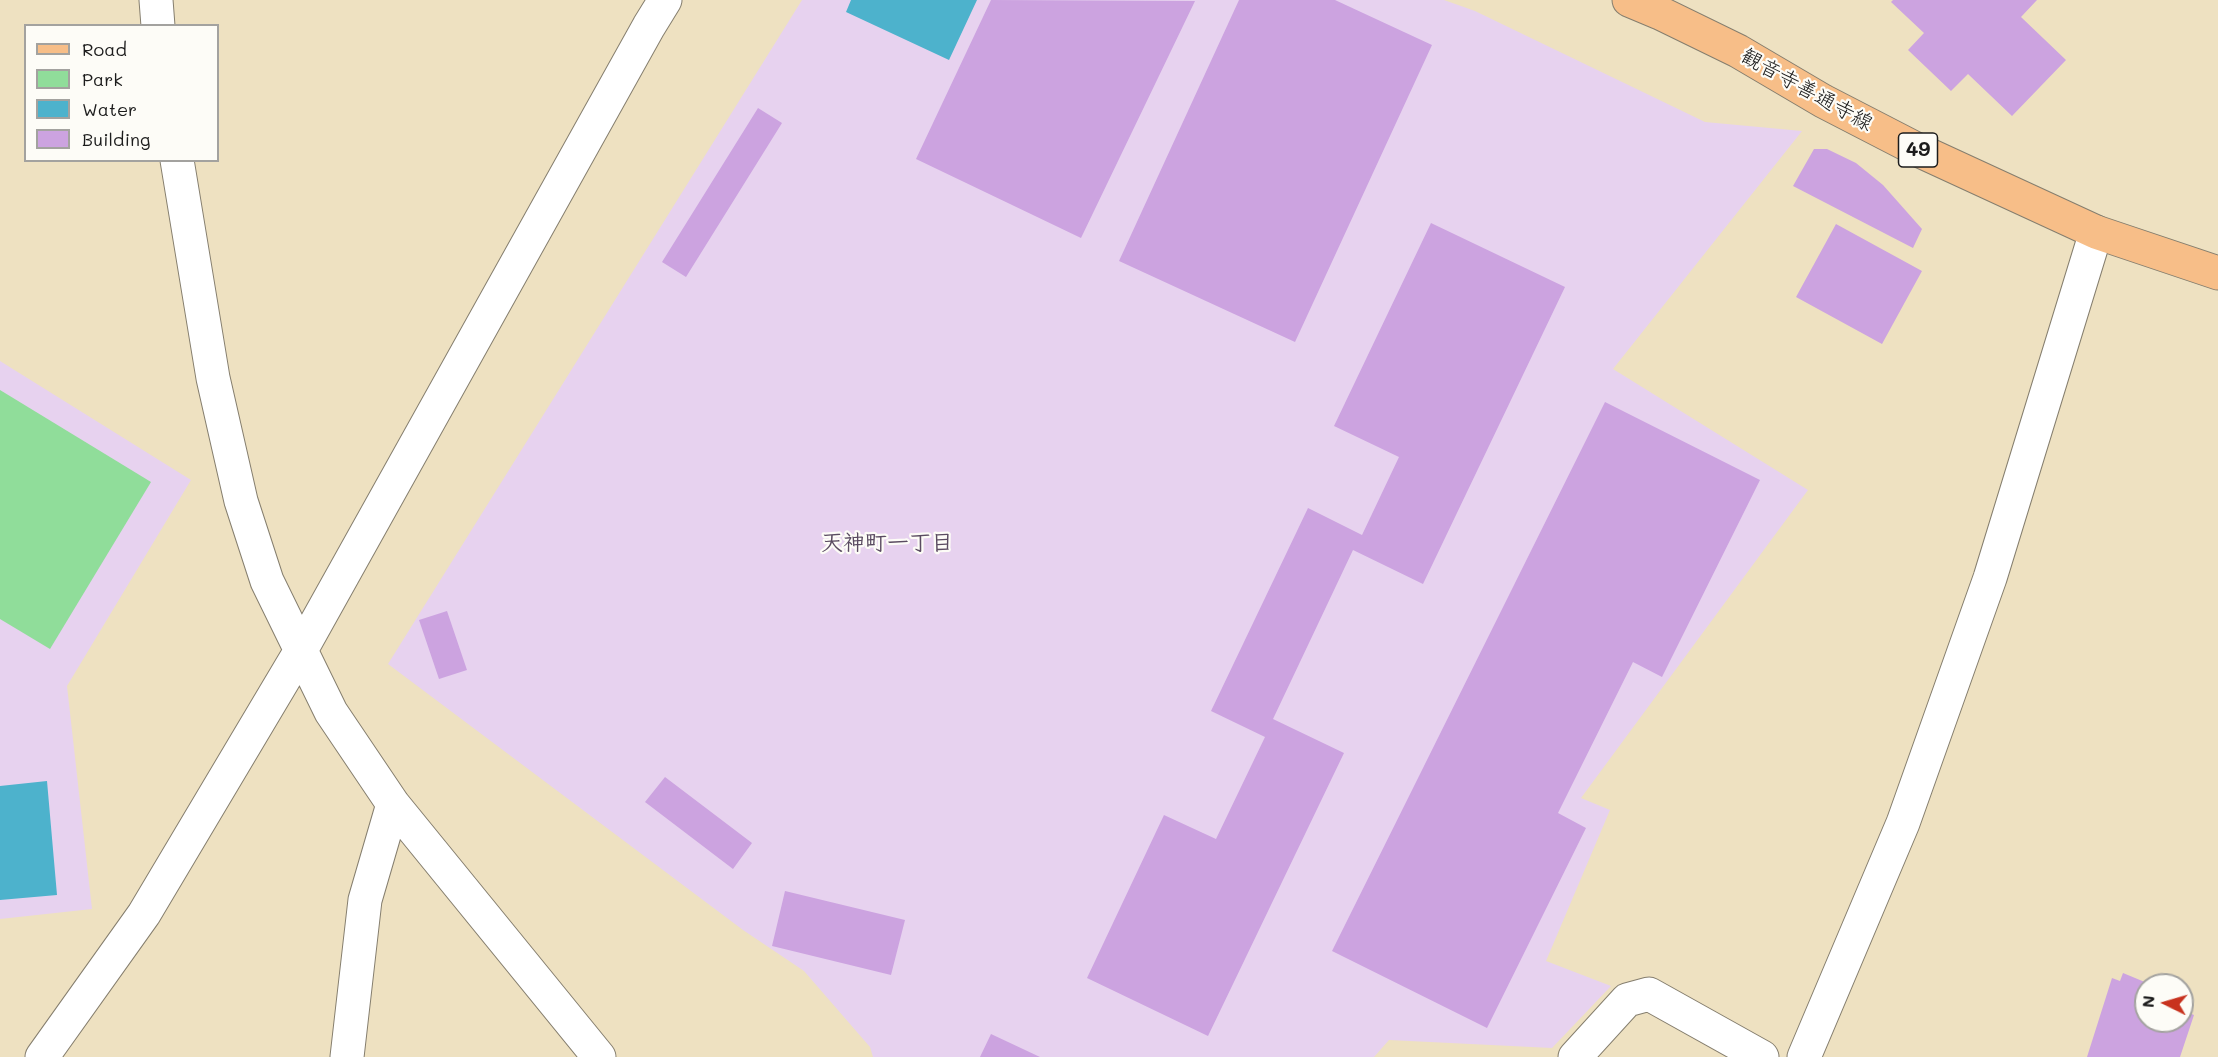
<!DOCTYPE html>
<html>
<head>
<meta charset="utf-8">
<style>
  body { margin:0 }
  #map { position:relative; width:2218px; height:1057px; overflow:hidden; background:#eee1c1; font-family:Mali,sans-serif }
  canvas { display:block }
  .legend { position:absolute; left:24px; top:24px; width:195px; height:138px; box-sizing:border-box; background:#fdfcf7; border:2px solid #a3a29f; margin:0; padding:8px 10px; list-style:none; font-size:18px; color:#1c1c1c }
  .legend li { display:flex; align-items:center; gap:12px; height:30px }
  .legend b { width:30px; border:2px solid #a3a29f }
  .north { position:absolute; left:2134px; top:973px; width:60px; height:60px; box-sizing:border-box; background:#fdfcf7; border:2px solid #a3a29f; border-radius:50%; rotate:275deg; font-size:16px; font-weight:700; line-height:24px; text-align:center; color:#1c1c1c }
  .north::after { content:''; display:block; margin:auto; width:21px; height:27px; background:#c8321e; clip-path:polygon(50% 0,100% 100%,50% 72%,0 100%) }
</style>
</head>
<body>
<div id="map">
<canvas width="2218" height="1057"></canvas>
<ul class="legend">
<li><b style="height:8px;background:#f7be88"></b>Road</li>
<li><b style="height:16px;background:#90dd9a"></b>Park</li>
<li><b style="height:16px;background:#4db2cc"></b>Water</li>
<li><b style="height:16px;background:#cca3e0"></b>Building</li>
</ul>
<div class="north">N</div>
</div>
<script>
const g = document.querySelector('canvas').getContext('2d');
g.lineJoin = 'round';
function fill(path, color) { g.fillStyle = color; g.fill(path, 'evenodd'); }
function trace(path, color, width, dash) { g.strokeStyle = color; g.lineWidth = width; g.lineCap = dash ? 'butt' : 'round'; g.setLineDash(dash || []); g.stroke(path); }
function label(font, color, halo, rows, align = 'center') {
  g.font = font + ' Mali,"Klee One",sans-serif'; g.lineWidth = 4.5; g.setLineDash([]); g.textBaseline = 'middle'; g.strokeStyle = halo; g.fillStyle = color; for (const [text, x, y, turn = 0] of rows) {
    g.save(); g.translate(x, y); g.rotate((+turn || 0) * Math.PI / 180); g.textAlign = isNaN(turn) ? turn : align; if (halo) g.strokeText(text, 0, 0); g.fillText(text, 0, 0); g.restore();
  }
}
fill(new Path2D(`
  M802 0H1444L1475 11 1705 122 1802 131 1613 369 1808 490 1581 798 1610 810 1546 961 1611 986 1552 1048 1389 1040 1374 1057H873L870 1047 804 971 743 930 388 664Z
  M0 361 191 480 67 686 92 909 0 919Z`), '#e7d2ef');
fill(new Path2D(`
  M0 390 151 482 50 649 0 619Z`), '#90dd9a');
fill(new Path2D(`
  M851 0H977L949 60 846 12Z
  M47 781 57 895 0 900V786Z`), '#4db2cc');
fill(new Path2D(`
  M991 0 1195 1 1081 238 916 159Z
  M1239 0H1335L1432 45 1295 342 1119 261Z
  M1893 0H2037L2021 17 2066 60 2012 116 1968 74 1951 91 1908 50 1924 33 1891 2Z
  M758 108 782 123 686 277 662 262Z
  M1814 149H1827L1856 163 1883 185 1922 229 1913 248 1793 186Z
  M1431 223 1565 287 1423 584 1353 550 1273 719 1344 753 1208 1036 1087 978 1164 815 1216 839 1265 737 1211 711 1308 508 1362 535 1399 457 1334 426Z
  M1836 224 1922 271 1882 344 1796 297Z
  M1605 402 1760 480 1662 677 1633 662 1558 813 1586 828 1487 1028 1332 951Z
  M447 611 467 670 439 679 419 620Z
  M665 777 752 843 733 869 645 802Z
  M785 891 905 920 891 975 772 946Z
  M2123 973 2152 985H2146V1021H2182V1010L2194 1015 2180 1057H2087L2112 978 2120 981Z
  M991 1034 1040 1057H980Z`), '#cca3e0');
const minor = new Path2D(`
  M156 0 158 26
  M177 160 213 378 241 501 267 581 331 712 393 804 599 1057
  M42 1057 144 914 300 652 649 26 665 0
  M347 1057 365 900 393 804
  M1575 1057 1627 1000 1649 994 1762 1057
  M1804 1057 1903 823 1990 578 2096 232`);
const major = new Path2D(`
  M1629 0 1660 13 1738 51 1823 101 1916 149 2096 232 2218 273`);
trace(minor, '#857e6e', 35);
trace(major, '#857e6e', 35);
trace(minor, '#fff', 33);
trace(major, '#f7be88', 33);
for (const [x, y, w] of [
  [1918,150,39]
]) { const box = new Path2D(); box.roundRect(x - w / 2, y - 17, w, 34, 4.5); g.fillStyle = '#fdfcf7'; g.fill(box); trace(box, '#1c1c1c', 1.5); }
label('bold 20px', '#1c1c1c', null, [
  ["49",1918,150]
]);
label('21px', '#1c1c1c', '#fdfcf7', [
  ["観音寺善通寺線",1807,90,29]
]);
label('bold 22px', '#5a4b61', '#fdfcf7', [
  ["天神町一丁目",887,543]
]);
</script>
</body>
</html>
